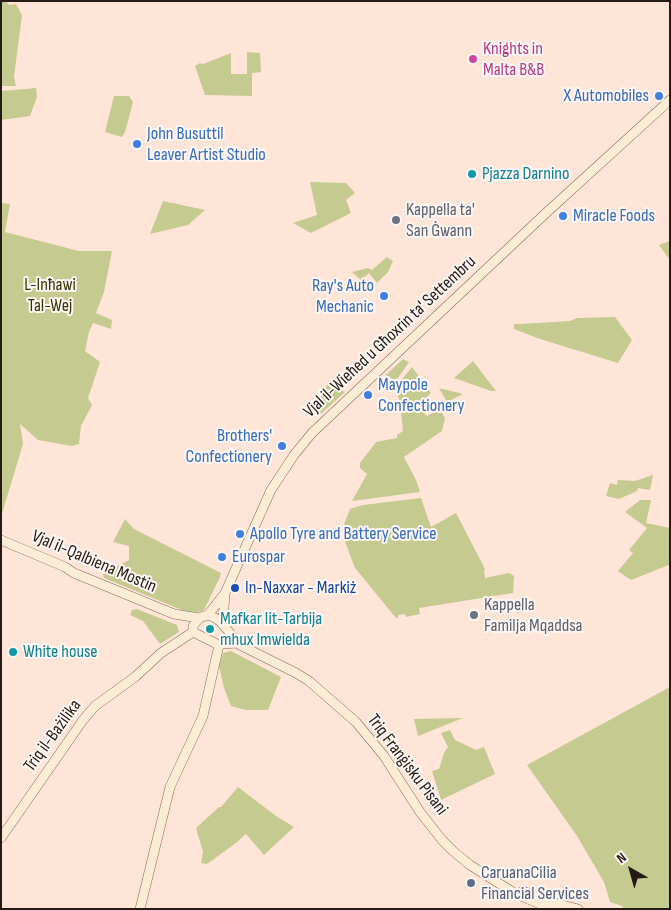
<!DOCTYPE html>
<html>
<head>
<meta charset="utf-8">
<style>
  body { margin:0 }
  #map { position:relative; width:671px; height:910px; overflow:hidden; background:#ffe4d8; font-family:"Sofia Sans Condensed",sans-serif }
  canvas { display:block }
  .frame { position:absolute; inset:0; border:2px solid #251a14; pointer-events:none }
  .north { position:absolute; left:606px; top:845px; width:50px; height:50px; -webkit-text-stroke:4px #fdf6f3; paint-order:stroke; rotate:322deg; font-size:14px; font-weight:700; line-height:20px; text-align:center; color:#251a14 }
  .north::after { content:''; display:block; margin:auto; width:18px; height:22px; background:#251a14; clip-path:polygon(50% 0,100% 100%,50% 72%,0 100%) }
</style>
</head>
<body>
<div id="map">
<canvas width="671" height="910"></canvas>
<div class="frame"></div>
<div class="north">N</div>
</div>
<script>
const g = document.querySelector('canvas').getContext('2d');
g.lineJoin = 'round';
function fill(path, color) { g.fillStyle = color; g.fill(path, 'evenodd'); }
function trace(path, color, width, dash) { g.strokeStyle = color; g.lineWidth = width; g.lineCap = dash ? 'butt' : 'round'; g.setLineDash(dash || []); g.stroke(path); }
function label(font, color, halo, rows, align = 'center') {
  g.font = font + ' "Sofia Sans Condensed",sans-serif'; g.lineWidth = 4; g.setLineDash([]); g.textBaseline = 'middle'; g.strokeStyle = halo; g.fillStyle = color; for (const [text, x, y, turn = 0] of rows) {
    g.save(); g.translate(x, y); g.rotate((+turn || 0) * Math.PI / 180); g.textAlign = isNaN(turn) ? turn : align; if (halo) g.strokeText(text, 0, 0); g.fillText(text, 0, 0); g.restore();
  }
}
fill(new Path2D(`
  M1 1H6L9 5 16 4 22 15 14 77 16 86H1Z
  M247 52 260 53 261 72 252 73V96L205 95 195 66 200 63 203 64 231 53V74H247Z
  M36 88 37 97 30 116 1 120V91Z
  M114 96H129L133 102 125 132 122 137 105 132Z
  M310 182 346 183 355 193 346 200 351 213 311 233 293 223 317 215Z
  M163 201 205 210 188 225 150 234Z
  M1 203 10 204 5 232 79 251H112L104 292 96 313 112 320 111 329 93 323 89 332 85 351 100 362 88 398 92 405 81 426 79 444 72 446 38 440 20 424 23 444 1 517Z
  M670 241V260L659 245Z
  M387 257 393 261 388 272 377 283 369 273 361 280 352 272 368 268 372 270Z
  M615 317 632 340 618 363 540 339 514 329V324H520L570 321 577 318Z
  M403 359 409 362 396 381 386 375Z
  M473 361 496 391H491L454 378Z
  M412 367 431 393 418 406 427 416 440 409 445 418 442 431 404 457 416 480 420 492 352 501 367 474 360 468V463L376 442 397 438V435L403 431 400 402 395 388Z
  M328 383 345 392 321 414 314 411Z
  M439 388 463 394 447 402Z
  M653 475 650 490 638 488 637 491 619 499 606 496 610 483 617 485 618 480 635 481Z
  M421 498 431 527 456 513 485 569 484 572 485 578 509 573 514 576 513 593 419 608 420 614 406 617 405 614 398 615V618H396L355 568 350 555 344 539 343 527 350 509 363 505Z
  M640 500H651L646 523 670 528V558L669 565 631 580 618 571 633 553 629 550 647 528 625 512Z
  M125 519 134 529 221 573 220 577 204 610C196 613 189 615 182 610L104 578 103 574 129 560V546L113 542Z
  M137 609 177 625 179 632 160 644 143 621 130 615 132 610Z
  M231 651 281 677 268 710H246L231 706 224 688 219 666 223 653Z
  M670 687V909H624L622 906 610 902 604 882 577 836 527 765Z
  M463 718 418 736 414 719Z
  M450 730 455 740 476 750 484 747 495 774 441 800 432 771 439 769 444 753 448 747 441 733Z
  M238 787 276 816 294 827 264 855 246 834 236 843 207 864 201 863 203 852 196 828 219 807H221Z`), '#c5cb90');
const secondary = new Path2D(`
  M1 540 65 567 74 573 174 614 199 618
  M207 616 225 593 271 490 294 455 312 433 546 213 670 100
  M223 623 225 593
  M193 632V626C210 600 227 629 237 643
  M193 632 219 645 224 642
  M222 644 237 643 240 645 296 673 309 681 356 722 384 756 420 812 442 840 453 851 470 865 516 894 552 909
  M1 838 83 720 95 706 135 677 161 653 193 632
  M522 891 555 903 578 909
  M140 909 170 787 203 716 219 645`);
trace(secondary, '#876a5c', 10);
trace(secondary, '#fbecd6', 9);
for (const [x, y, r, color] of [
  [473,59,5,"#d1479c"],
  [659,96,5,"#3f7fe0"],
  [137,144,5,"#3f7fe0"],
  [472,174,5,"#0f9aa8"],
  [563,216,5,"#3f7fe0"],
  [396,220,5,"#6b7280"],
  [384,296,5,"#3f7fe0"],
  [368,395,5,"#3f7fe0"],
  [282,446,5,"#3f7fe0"],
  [240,534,5,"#3f7fe0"],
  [222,557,5,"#3f7fe0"],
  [235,588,5,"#1a4fb4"],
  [474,615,5,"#6b7280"],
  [210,629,5,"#0f9aa8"],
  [13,652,5,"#0f9aa8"],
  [471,883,5,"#5c6f8a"]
]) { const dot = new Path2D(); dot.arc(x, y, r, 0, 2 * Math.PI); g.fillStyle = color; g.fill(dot); trace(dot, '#fdf6f3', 2); }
label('18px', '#b23c85', '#fdf6f3', [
  ["Knights in",483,49],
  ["Malta B&B",483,70]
], 'left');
label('18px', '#366cbe', '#fdf6f3', [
  ["X Automobiles",649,96,"right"],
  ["John Busuttil",147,134],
  ["Leaver Artist Studio",147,155],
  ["Miracle Foods",573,216],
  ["Ray's Auto",374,286,"right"],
  ["Mechanic",374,307,"right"],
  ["Maypole",378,385],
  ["Confectionery",378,406],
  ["Brothers'",272,436,"right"],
  ["Confectionery",272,457,"right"],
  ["Apollo Tyre and Battery Service",250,534],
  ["Eurospar",232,557]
], 'left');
label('18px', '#0d838f', '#fdf6f3', [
  ["Pjazza Darnino",482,174],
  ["Mafkar lit-Tarbija",220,619],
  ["mhux Imwielda",220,640],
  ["White house",23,652]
], 'left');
label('18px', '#5b616d', '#fdf6f3', [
  ["Kappella ta'",406,210],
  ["San Ġwann",406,231],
  ["Kappella",484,605],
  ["Familja Mqaddsa",484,626]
], 'left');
label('18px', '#323503', '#fdf6f3', [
  ["L-Inħawi",50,285],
  ["Tal-Wej",50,306]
]);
label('18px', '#251a14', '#fdf6f3', [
  ["Vjal il-Wieħed u Għoxrin ta' Settembru",390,337,-43],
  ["Vjal il-Qalbiena Mostin",94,562,23],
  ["Triq il-Bażilika",53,736,-54],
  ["Triq Franġisku Pisani",407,765,53]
]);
label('18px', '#164399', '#fdf6f3', [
  ["In-Naxxar - Markiż",245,588]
], 'left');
label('18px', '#4e5e75', '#fdf6f3', [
  ["CaruanaCilia",481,873],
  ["Financial Services",481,894]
], 'left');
</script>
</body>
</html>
